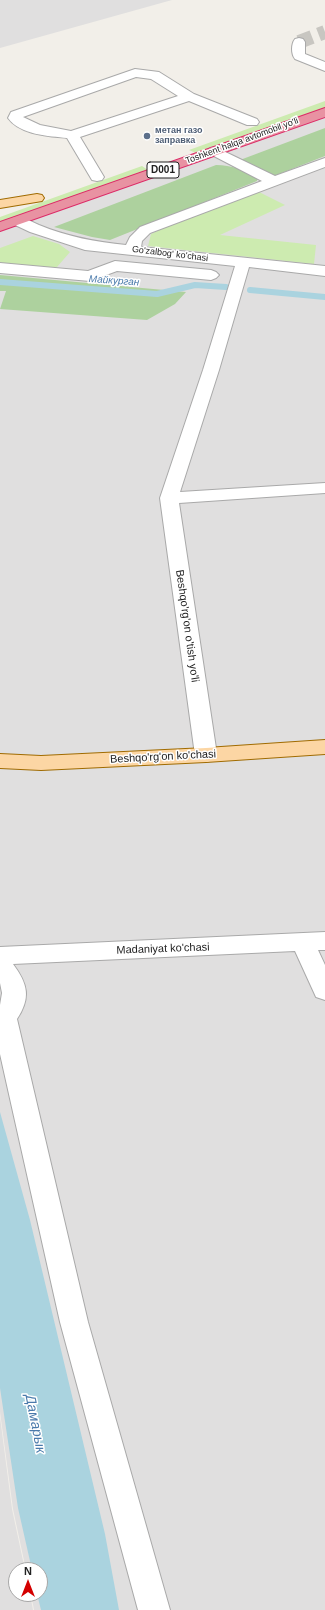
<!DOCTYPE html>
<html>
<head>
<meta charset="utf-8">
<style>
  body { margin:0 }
  #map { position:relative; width:325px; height:1610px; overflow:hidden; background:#f2efe9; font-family:Helvetica,sans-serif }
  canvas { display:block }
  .north { position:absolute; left:8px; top:1562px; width:40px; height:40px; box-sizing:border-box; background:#fff; border:1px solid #a7a7a7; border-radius:50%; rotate:0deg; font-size:11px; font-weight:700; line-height:16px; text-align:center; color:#222 }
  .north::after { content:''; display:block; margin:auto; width:14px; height:18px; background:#d40000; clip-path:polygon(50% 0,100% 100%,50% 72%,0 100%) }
</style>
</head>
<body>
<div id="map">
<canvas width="325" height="1610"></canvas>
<div class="north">N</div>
</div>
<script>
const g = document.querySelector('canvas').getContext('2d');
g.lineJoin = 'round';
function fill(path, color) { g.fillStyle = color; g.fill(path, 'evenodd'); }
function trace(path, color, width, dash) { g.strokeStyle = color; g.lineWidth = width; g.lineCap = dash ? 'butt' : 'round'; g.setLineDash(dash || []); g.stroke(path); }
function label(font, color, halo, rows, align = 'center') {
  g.font = font + ' Helvetica,sans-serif'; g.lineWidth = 3; g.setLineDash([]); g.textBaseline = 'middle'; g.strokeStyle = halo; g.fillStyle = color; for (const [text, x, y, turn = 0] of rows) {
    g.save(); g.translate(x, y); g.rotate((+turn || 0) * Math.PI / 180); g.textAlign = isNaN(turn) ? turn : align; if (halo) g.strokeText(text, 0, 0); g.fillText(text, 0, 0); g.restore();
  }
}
fill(new Path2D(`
  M0 0H172L0 48Z
  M325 113V1610H119L113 1577 119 1610H34L31 1594H40V1570H26L13 1509 0 1412V229Z
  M0 1417 12 1509 25 1570H16V1594H30L33 1610H0Z`), '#e0dfdf');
fill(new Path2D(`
  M325 101V108L198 154 189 150Z
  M142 166 148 170 0 223V217Z
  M255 190 285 205 220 235 316 245 314 264 148 246 151 234 176 222Z
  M33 236 59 244 70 252 57 267H30L0 264V248Z`), '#cdebb0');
fill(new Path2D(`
  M325 128V156L274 176 240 160Z
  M216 165C232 165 243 170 258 177L257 181 110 240 92 237 54 227Z
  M0 275 186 292 175 304 147 320 0 309 6 291H0Z`), '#add19e');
fill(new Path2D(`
  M0 1112 30 1220 105 1534 119 1610H41L37 1594H40V1570H32L18 1508 0 1388Z`), '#aad3df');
trace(new Path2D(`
  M0 282 157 294 195 285 226 287
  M250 290 325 297`), '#aad3df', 6);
trace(new Path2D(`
  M299 42 325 32`), '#c8c6c1', 14, [14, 7]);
const minor = new Path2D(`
  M299 38 303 39 305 42V54L325 62V71L295 59C291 54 291 44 295 39Z
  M135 69 159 72 194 94 257 119 259 122 257 125H247L189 101 80 137 104 177 102 180 97 181 92 180 67 138C49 136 20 135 8 118L11 112ZM136 77 151 79 178 96 71 131 40 125 23 117Z
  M215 147 275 176 325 158V167L150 233 142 241 141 247 325 266V276L249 267 219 370 180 492 325 483V493L179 503 217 755 214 760 206 762 198 760 195 755 160 498 203 370 235 266 85 250 30 232 13 224 11 221 13 218C22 215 30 221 39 225 68 237 96 242 126 245L130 237 140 227 262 181 210 154 208 151 210 148Z
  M115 261 211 270 216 272 219 275 216 278 211 280 117 271 90 281 0 273V263L88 271Z
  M325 932V950H318L325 965V1000L316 997 295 951 13 964C28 984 31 998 17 1019L88 1322 170 1610H138L60 1322 0 1054V1005L2 993 0 983V947Z`);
const major = new Path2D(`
  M37 194 42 195 44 198 42 201 0 208V200Z
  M325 740V754L206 762 41 770 0 768V754L41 756 206 748Z`);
const highway = new Path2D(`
  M325 108V117L0 231V222Z`);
trace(minor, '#a9a9a9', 2);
trace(major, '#a06b00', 2);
trace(highway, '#dc2a67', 2);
fill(minor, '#fff');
fill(major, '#fcd6a4');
fill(highway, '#e892a2');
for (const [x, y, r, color] of [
  [147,136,4,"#5c6f8a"]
]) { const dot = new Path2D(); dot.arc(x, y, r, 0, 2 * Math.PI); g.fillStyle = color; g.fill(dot); trace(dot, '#fff', 1.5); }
label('bold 9px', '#4e5e75', '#fff', [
  ["метан газо",155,131],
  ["заправка",155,141]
], 'left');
label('9px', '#222', '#fff', [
  ["Toshkent halqa avtomobil yo'li",242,141,-20],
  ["Go'zalbog' ko'chasi",170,254,7]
]);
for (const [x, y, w] of [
  [163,170,32]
]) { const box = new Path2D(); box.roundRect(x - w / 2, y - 8, w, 16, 3); g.fillStyle = '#fff'; g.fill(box); trace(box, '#222', 1); }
label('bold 10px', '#222', null, [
  ["D001",163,170]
]);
label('italic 10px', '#4a7aab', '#fff', [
  ["Майкурган",114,281,4]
]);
label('11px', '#222', '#fff', [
  ["Beshqo'rg'on o'tish yo'li",187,626,82],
  ["Beshqo'rg'on ko'chasi",163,757,-3],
  ["Madaniyat ko'chasi",163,949,-2]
]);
label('italic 14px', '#4a7aab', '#fff', [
  ["Дамарык",35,1424,79]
]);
</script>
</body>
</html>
